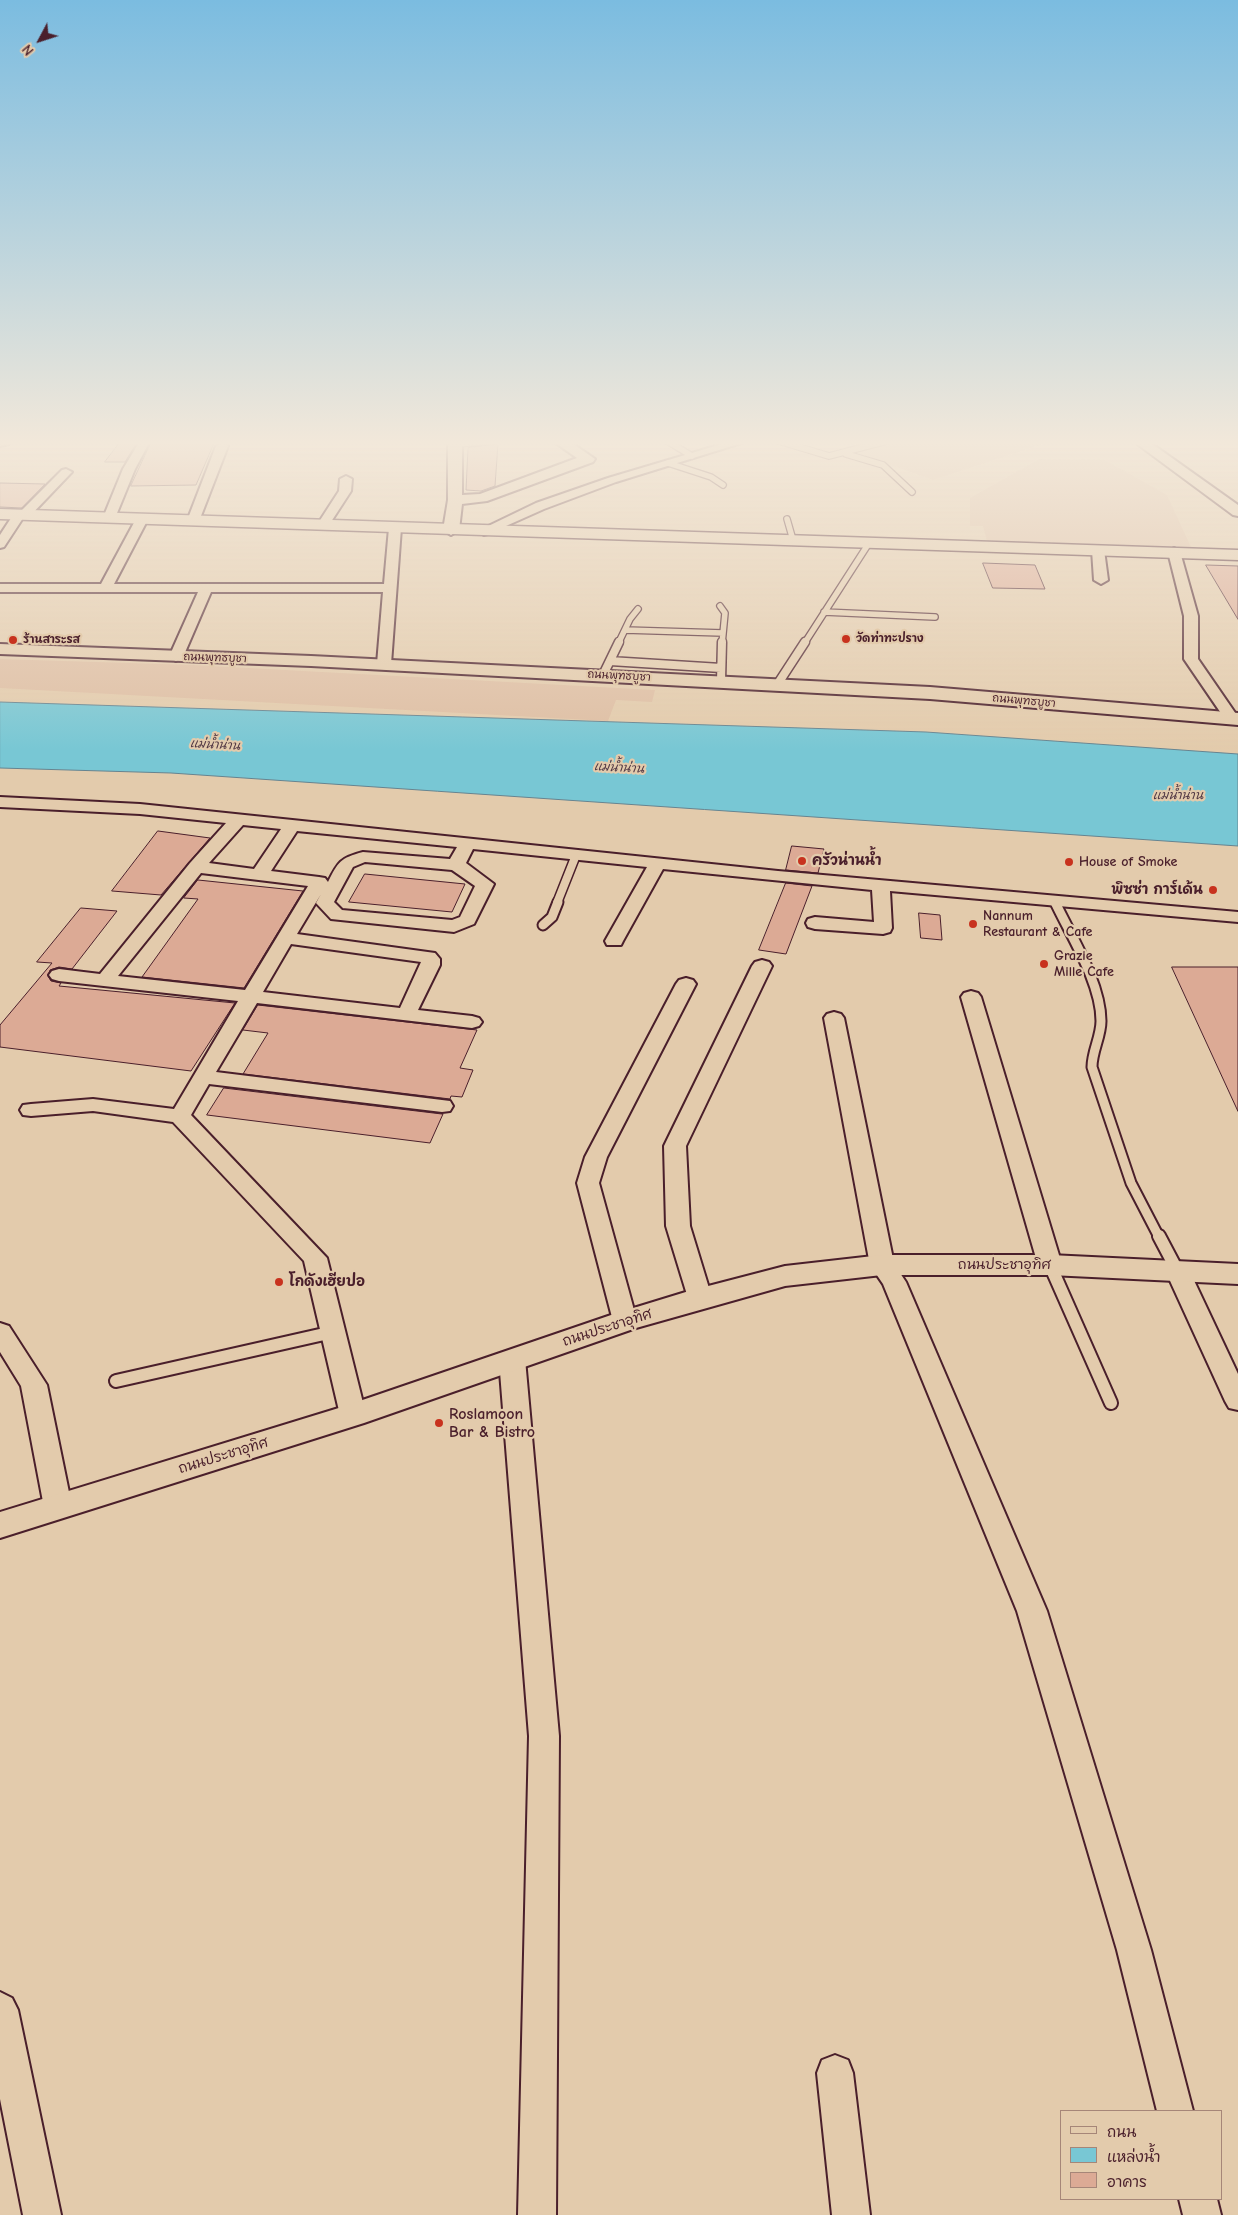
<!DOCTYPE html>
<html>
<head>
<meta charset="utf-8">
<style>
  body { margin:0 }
  #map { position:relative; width:1238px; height:2215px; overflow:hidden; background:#e3cbac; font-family:"Comic Neue","Playpen Sans Thai",sans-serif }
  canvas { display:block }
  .legend { position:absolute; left:1060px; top:2110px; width:162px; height:90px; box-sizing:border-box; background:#e3cbac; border:1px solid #a68678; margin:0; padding:6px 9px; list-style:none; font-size:15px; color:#4a1f2b }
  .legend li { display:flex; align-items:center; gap:10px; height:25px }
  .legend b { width:25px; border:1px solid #a68678 }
  .north { position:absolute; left:15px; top:15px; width:50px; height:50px; -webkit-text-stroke:4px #e3cbac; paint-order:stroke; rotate:230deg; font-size:14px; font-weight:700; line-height:20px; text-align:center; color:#4a1f2b }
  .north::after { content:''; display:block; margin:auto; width:18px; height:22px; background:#4a1f2b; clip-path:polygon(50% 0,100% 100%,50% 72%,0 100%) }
</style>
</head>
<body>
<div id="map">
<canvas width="1238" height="2215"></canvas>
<ul class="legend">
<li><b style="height:6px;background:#e3cbac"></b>ถนน</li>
<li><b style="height:14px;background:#78c7d4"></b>แหล่งน้ำ</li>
<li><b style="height:14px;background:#dcaa95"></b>อาคาร</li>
</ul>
<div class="north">N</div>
</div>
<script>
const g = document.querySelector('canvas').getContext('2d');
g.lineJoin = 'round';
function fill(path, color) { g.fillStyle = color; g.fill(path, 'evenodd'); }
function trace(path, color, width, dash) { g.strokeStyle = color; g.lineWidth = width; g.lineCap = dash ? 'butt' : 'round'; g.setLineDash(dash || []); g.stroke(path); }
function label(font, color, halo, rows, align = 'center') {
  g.font = font + ' "Comic Neue","Playpen Sans Thai",sans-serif'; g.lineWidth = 4.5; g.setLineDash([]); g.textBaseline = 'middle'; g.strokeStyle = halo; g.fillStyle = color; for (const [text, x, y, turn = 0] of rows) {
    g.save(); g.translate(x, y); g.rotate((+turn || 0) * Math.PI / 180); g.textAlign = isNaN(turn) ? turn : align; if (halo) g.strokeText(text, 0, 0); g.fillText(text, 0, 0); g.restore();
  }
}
fill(new Path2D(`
  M868 441H1052L933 480 843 448Z
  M1039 459 1105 460 1167 495 1191 547 987 541 983 526H970V498Z
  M0 659 193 665 655 690 652 702 616 700 608 721 0 688Z`), '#debea3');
const water = new Path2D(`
  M0 702 926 732 1238 754V846L171 773 0 768Z`);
fill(water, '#78c7d4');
trace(water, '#668490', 1);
const building = new Path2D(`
  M121 441H138L125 462H105Z
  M152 441H215L196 485 131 486Z
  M498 444 495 486 481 491 466 490 468 448Z
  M0 483 45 484 22 508 0 507Z
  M983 563 1035 565 1045 589 993 588Z
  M1206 565 1238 566V619Z
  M158 831 210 838 161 895 112 891Z
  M792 846 824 849 818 873 786 870Z
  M365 874 465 884 452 912 349 902Z
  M198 880 303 891 244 988 142 977 198 899 184 898Z
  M786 883 812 886 786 954 759 950Z
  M81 908 117 911 72 969 59 967 50 970 48 976 51 981 61 983 59 986 235 1003 191 1071 0 1047V1025L52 963 37 962Z
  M919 913 940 915 942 940 921 938Z
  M1172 967H1238V1111Z
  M258 1005 477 1030 460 1068 473 1070 462 1097 451 1096 450 1099 243 1074 268 1033 243 1030Z
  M224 1088 442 1114H443L430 1143 207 1115Z`);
fill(building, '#dcaa95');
trace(building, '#4a1f2b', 1);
const serviceFar3 = new Path2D(`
  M667 441 692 456
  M779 441 829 456 887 441
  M457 444 495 441
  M846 454 883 465 912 492
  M668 463 711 477 723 485
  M787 519 793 540
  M720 606 725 613 722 644
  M824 612 935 617
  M625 630 723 633
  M618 644 630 619 638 609
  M804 644 869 543`);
const serviceFar2 = new Path2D(`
  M610 661 721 668
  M603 675 619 642
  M721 681 722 642
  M777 685 805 642
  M1054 901 1055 903
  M557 903 576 855`);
const serviceFar1 = new Path2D(`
  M1055 902C1071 936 1101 983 1101 1021 1101 1037 1092 1051 1092 1067L1131 1183 1159 1237
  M543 925 552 917 558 902`);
const service = new Path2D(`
  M1159 1236 1178 1272
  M1050 1265 1111 1403
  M116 1381 333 1332`);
const minor = new Path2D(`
  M140 441H150L135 469 115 518 113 521H105L103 518 123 469Z
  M732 441H748L616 482 544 509 488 534 484 535 478 531 536 503 608 478Z
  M222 443 228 446 199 521 197 524H189L187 521 216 446Z
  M66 469 72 472 70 474 28 518H23L4 547 0 548V535L15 512H20L62 470Z
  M346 476 352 479 351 491 327 528H319L317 525 339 491 340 479Z
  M142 515 148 519 114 584H384L389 528 391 525H399L401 528 391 664 384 668 377 664 383 592H211L183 657 176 661 169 657 198 592H0V584H101L136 519Z
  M1098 546 1104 550 1108 580 1101 584 1094 580 1092 550Z
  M1174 548 1180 552 1198 616V659L1238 717 1237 722H1227L1184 659V616L1168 552Z
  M0 797 140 804 778 871 1238 912V922L890 891 892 928 890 932 883 934 815 929 808 927 806 923 808 919 815 917 874 922 872 890 663 869 623 941 621 945H607L605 941 647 867 473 849 466 863 494 884 474 924 454 932 331 919 316 903 321 894 297 934 435 953 440 959V965L418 1010 472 1016 479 1018 482 1022 479 1026 472 1028 257 1003 216 1072 442 1100 450 1101 453 1106 450 1111 442 1112 209 1084 191 1115 327 1258 366 1415 362 1422 353 1425 344 1422 340 1415 304 1261 173 1122 93 1111 31 1116 23 1115 20 1110 23 1105 31 1104 93 1099 174 1109 238 1001 59 981 52 979 49 975 52 971 59 969 100 974 190 863 226 823 140 814 0 807ZM243 825 281 829 254 869 209 863ZM297 831 457 847 450 859 363 852C340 858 338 862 328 882L325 878 319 877 271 871ZM365 862 452 870 475 886 460 917 452 920 342 910 334 902 353 867ZM201 873 308 886 245 990 118 976ZM291 944 421 962 400 1008 263 992Z
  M762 960 769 962 772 966 686 1146 690 1226 712 1298 709 1304 700 1306 691 1304 688 1298 666 1226 664 1146 752 966 755 962Z
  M686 978 693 980 696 984 607 1157 599 1183 637 1321 634 1327 625 1330 616 1327 613 1321 577 1183 585 1157 676 984 679 980Z
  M971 991 978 993 981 997 1062 1265 1058 1271 1050 1273 1042 1271 1038 1265 961 997 964 993Z
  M834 1012 841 1014 844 1018 894 1264 906 1282 1047 1611 1151 1950 1193 2111H1157L1117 1950 1017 1611 883 1284 870 1265 824 1018 827 1014Z
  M1178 1264 1186 1266 1190 1272 1238 1374V1410L1229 1408 1225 1401 1166 1272 1170 1266Z
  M0 1323 9 1326 47 1385 72 1507 68 1515 58 1518 48 1515 44 1507 21 1386 0 1352Z
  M512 1350 521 1353 525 1359 559 1736 556 2215H518L529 1736 499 1359 503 1353Z
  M0 1992 12 1998 18 2010 61 2215H23L0 2099Z
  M835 2055 848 2060 853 2073 870 2215H832L817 2073 822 2060Z
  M1179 2199H1217L1221 2215H1183Z`);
const tertiary = new Path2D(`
  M0 441H11L9 444 0 446Z
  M448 441H462V495L480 494 577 458 553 441H569L595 459 593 462 487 501 462 504 459 530 451 535 443 530 448 500Z
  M1133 441H1148L1238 505V516L1233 515Z
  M0 644 311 656 930 687 1238 713V725L930 699 311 666 0 654Z
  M882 1255H1050L1238 1264V1284L1050 1275H882L785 1286 636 1328 364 1423 0 1538V1512L342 1407 614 1314 689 1291 785 1266Z`);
const secondary = new Path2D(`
  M0 509 1238 550V560L0 519Z`);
trace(serviceFar3, '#4a1f2b', 8);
trace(serviceFar2, '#4a1f2b', 11);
trace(serviceFar1, '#4a1f2b', 13);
trace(service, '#4a1f2b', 16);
trace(minor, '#4a1f2b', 4);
trace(tertiary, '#4a1f2b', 4);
trace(secondary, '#4a1f2b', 3);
trace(serviceFar3, '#e3cbac', 5.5);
trace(serviceFar2, '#e3cbac', 8);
trace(serviceFar1, '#e3cbac', 9);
trace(service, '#e3cbac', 12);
fill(minor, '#e3cbac');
fill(tertiary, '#e3cbac');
fill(secondary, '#e3cbac');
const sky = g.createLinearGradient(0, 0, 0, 751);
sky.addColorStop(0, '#7bbce0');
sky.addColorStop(0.59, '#f2e8da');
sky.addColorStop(1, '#f2e8da00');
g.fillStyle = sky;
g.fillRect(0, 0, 1238, 751);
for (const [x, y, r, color] of [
  [846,639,5,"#c8321e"],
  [13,640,5,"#c8321e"],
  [802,861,5,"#c8321e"],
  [1069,862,5,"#c8321e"],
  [1213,890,5,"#c8321e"],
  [973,924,5,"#c8321e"],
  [1044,964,5,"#c8321e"],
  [279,1282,5,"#c8321e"],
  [439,1423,5,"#c8321e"]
]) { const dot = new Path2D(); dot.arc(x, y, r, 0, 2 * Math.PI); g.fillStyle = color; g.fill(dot); trace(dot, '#e3cbac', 2); }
label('bold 11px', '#4a1f2b', '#e3cbac', [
  ["วัดท่าทะปราง",856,639],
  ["ร้านสาระรส",23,640]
], 'left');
label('11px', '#4a1f2b', '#e3cbac', [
  ["ถนนพุทธบูชา",215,658,2],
  ["ถนนพุทธบูชา",619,676,3],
  ["ถนนพุทธบูชา",1024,701,5]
]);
label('italic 12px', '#513844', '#e3cbac', [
  ["แม่น้ำน่าน",215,745,3],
  ["แม่น้ำน่าน",619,768,3],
  ["แม่น้ำน่าน",1178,796]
]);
label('bold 14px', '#4a1f2b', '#e3cbac', [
  ["ครัวน่านน้ำ",812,861],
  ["House of Smoke",1079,862],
  ["พิซซ่า การ์เด้น",1203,890,"right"],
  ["Nannum",983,916],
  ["Restaurant & Cafe",983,932],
  ["Grazie",1054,956],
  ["Mille Cafe",1054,972],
  ["โกดังเฮียปอ",289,1282]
], 'left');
label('14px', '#4a1f2b', '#e3cbac', [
  ["ถนนประชาอุทิศ",1004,1265],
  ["ถนนประชาอุทิศ",607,1328,-18],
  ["ถนนประชาอุทิศ",223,1456,-17]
]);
label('bold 16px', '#4a1f2b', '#e3cbac', [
  ["Roslamoon",449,1414],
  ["Bar & Bistro",449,1432]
], 'left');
</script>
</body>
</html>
